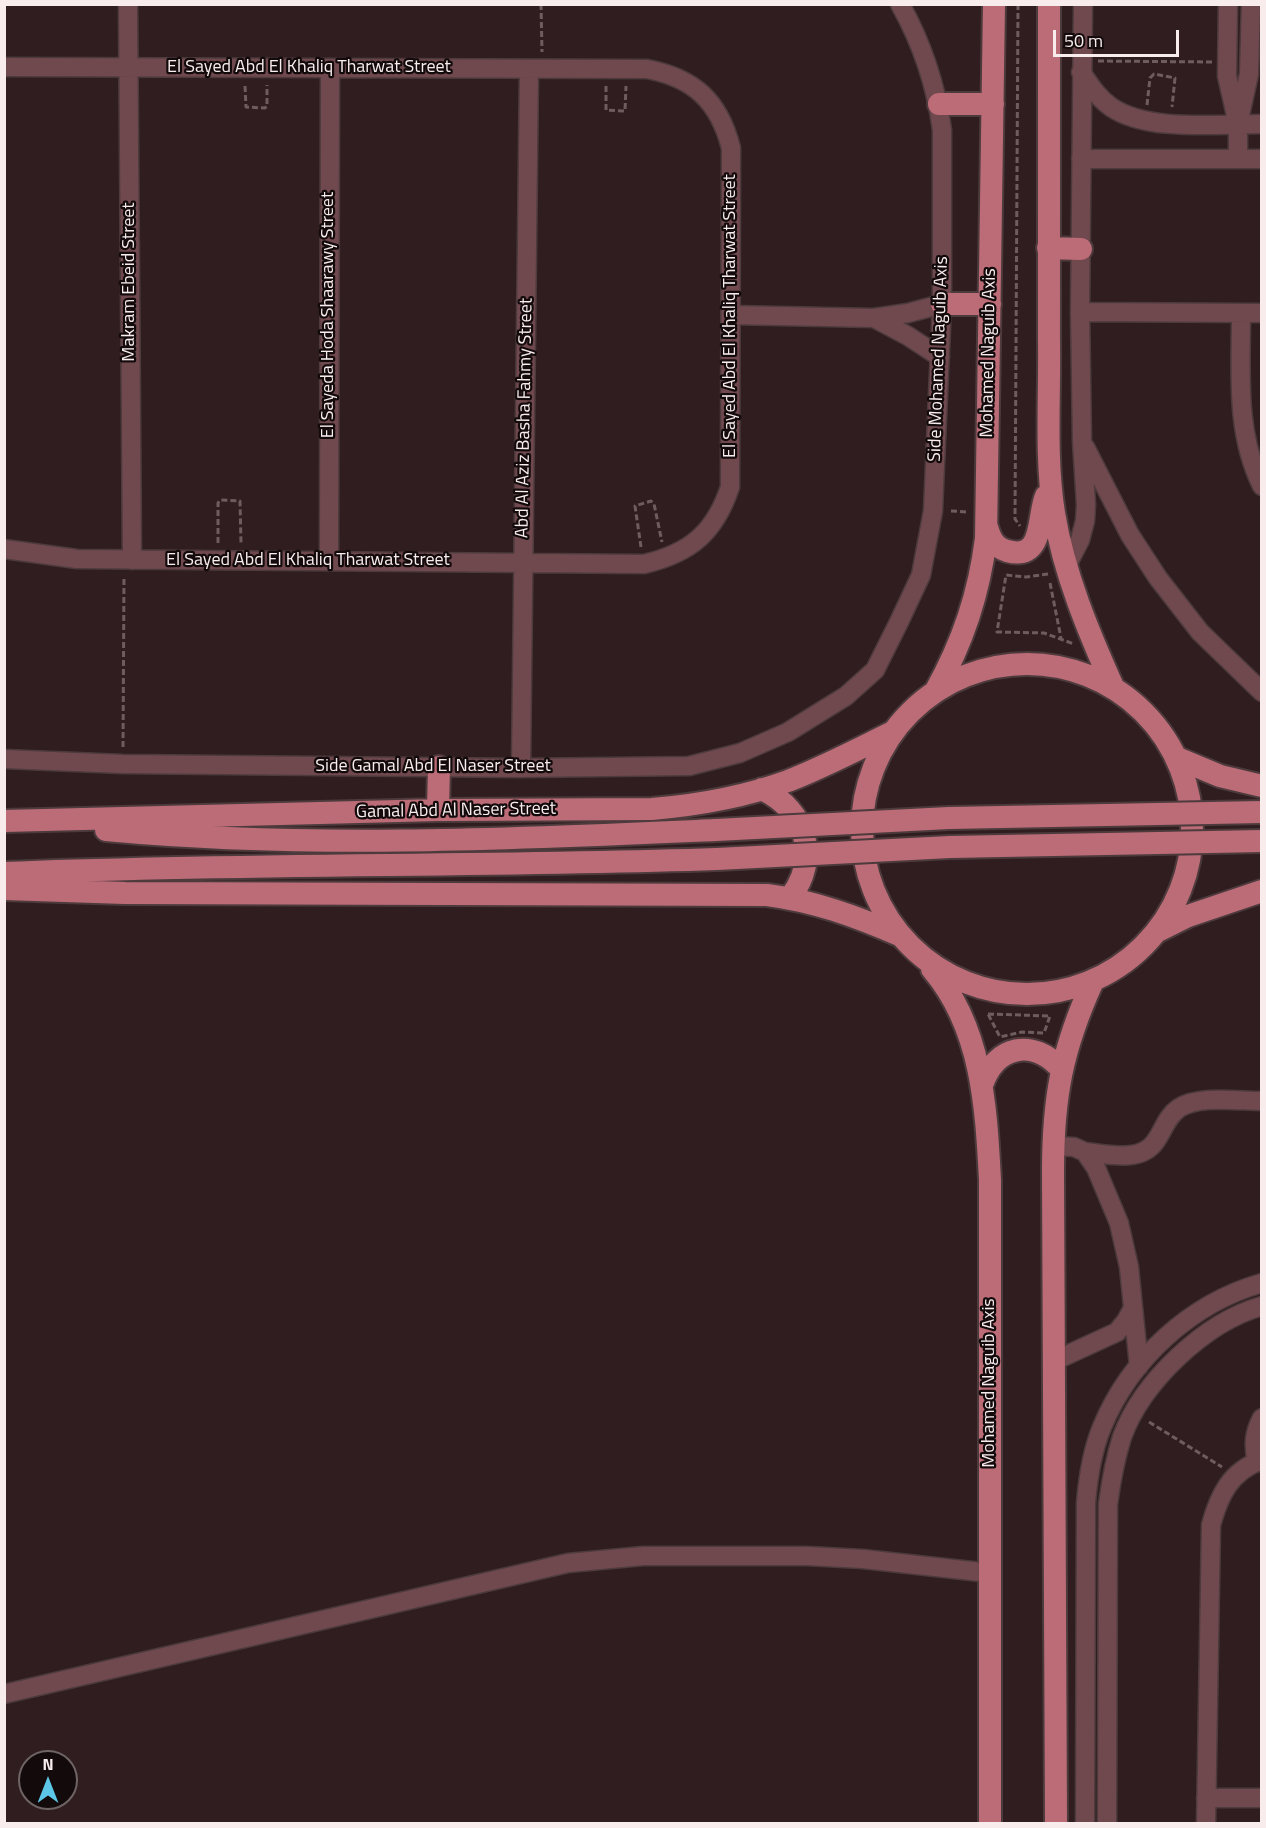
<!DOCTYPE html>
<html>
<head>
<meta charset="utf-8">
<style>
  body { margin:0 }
  #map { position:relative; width:1266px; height:1828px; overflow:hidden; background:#301d1f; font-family:"Titillium Web",sans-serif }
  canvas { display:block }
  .frame { position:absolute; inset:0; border:6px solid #f9eced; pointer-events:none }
  .north { position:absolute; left:18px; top:1750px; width:60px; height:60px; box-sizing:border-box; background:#120a0b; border:2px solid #6e6465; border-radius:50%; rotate:0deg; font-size:16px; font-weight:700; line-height:24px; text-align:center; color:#f9eced }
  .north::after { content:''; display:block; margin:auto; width:21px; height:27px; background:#5dc7e8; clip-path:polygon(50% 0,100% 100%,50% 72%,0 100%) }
  .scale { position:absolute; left:1053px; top:30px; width:126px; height:27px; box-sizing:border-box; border:3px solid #f9eced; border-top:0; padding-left:8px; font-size:18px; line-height:21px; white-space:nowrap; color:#f9eced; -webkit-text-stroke:4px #120a0b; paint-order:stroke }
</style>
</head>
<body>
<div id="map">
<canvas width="1266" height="1828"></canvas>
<div class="frame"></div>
<div class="north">N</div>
<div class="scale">50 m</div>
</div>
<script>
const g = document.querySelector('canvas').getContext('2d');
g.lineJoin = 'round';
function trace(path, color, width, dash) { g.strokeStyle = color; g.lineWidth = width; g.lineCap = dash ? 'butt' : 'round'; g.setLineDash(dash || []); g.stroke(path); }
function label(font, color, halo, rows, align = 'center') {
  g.font = font + ' "Titillium Web",sans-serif'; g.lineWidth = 4.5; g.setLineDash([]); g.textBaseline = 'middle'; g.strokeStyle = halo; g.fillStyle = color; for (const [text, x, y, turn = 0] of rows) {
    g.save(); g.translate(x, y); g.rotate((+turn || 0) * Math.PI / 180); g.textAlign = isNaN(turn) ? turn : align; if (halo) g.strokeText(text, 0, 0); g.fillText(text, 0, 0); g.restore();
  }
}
const minor = new Path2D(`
  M128 4 132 560
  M1228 4 1227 76 1237 120
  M4 67 647 69C694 78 719 101 731 148L730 487C715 532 691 553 644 564L77 559 4 549
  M1081 72C1090 85 1098 98 1111 107 1147 132 1218 124 1262 124
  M1081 159H1262
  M1238 159V124L1249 74 1251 4
  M1080 312 1262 313
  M1241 313C1241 371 1235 432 1262 486
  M731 315 874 318 908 313 942 304
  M874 318 908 336 940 357
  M1085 447 1130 535 1158 578 1200 632 1262 692
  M329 561 330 68
  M1067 565 1080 540 1085 521 1086 505 1082 441 1080 312 1083 4
  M4 759 123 764 521 768 689 766 740 753 788 732 846 696 875 670 899 622 921 575 933 511 942 304V130C936 85 923 45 900 4
  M521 768 529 69
  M1053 1146 1074 1147 1085 1152 1096 1168 1119 1223 1129 1267 1139 1366
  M1085 1152C1107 1154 1140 1163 1155 1142 1164 1130 1166 1117 1179 1108 1199 1095 1238 1101 1262 1101
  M1054 1361 1117 1332 1126 1321 1133 1308
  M1257 1462C1253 1445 1254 1433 1262 1418
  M4 1694 568 1563 643 1556H807L863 1559 990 1573
  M1206 1798H1262
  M1085 1824 1086 1503C1088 1478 1092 1451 1102 1427 1130 1359 1191 1303 1262 1283
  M1107 1824 1108 1504C1111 1482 1115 1459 1122 1437 1142 1382 1205 1322 1262 1306
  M1206 1824 1211 1525C1219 1496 1230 1471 1262 1460`);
const major = new Path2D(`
  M1049 4C1048 117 1048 229 1049 341 1050 397 1045 457 1054 513 1064 574 1089 633 1114 689
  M939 104H993
  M1048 248 1081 249
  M942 304H990
  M987 527C990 538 994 547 1007 551 1045 561 1037 516 1046 496
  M862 829a165 165 0 1 1 330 0a165 165 0 1 1-330 0Z
  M935 692C963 642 979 594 986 538L994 4
  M1177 758 1220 776 1262 786
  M762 789C807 811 820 858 790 898
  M438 810 439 767
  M4 821 438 810 652 809C699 805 744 797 788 781 824 767 858 749 893 732
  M106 830C309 849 513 839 716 830
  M4 873C242 863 480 867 717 859
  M4 889 125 893 767 895C814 901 855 916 899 935
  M1158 931 1188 916 1262 891
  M932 969C982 1028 986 1106 990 1180V1824
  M982 1085C996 1045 1033 1038 1061 1069
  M1056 1824 1053 1172C1053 1097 1062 1049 1093 981`);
trace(minor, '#4c3a3c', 21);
trace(major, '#4c3a3c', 26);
trace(new Path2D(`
  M541 4 542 52
  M1018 4 1015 519 1020 526
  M1098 61 1212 62
  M245 86 246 107 265 108 267 106V85
  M606 86V110L625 111 626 86
  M1147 105 1150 78 1154 74 1175 78 1172 107
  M951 511 968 512
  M218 543V503L220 500 240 501 241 543
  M641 547 635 506 651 501 654 504 662 542
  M1048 574 1026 577 1006 575 997 632 1044 633 1074 644
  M1050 583 1061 638
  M123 747 124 577
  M988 1014 1050 1016 1044 1033 1022 1032 1000 1037Z
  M1149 1422 1222 1467`), '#6e5d5f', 3, [6, 3]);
trace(minor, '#70494e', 18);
trace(major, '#bc6c77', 22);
const majorBridge = new Path2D(`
  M716 830 949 818 1262 812
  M717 859 950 847 1262 841`);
trace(majorBridge, '#4c3a3c', 26, []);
trace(majorBridge, '#bc6c77', 22);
label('18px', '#f9eced', '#120a0b', [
  ["El Sayed Abd El Khaliq Tharwat Street",309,68],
  ["Makram Ebeid Street",130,282,-90],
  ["El Sayeda Hoda Shaarawy Street",329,315,-90],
  ["El Sayed Abd El Khaliq Tharwat Street",731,316,-90],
  ["Mohamed Naguib Axis",989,353,-89],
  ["Side Mohamed Naguib Axis",939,359,-88],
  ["Abd Al Aziz Basha Fahmy Street",525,418,-89],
  ["El Sayed Abd El Khaliq Tharwat Street",308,561],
  ["Side Gamal Abd El Naser Street",433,767],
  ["Gamal Abd Al Naser Street",456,811,-1],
  ["Mohamed Naguib Axis",990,1383,-90]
]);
</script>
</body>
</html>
